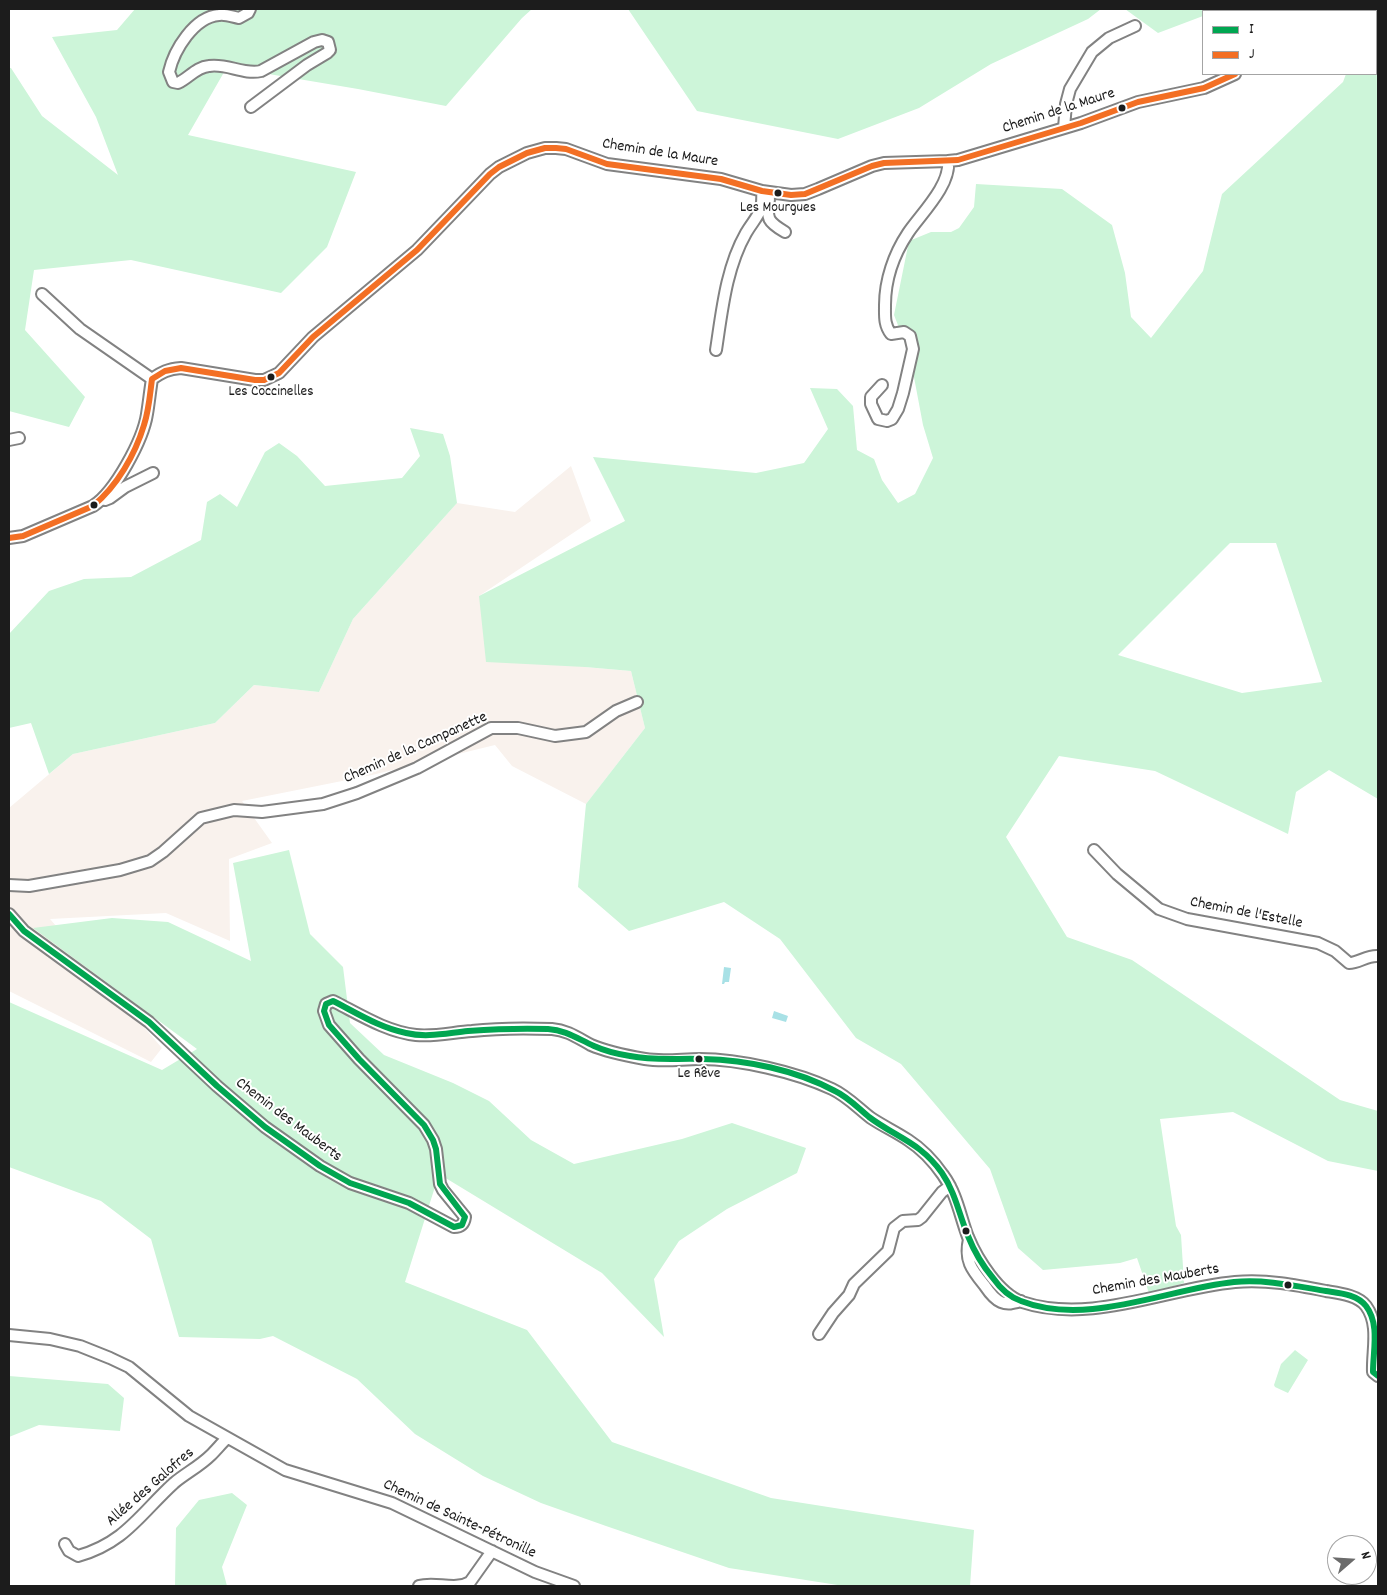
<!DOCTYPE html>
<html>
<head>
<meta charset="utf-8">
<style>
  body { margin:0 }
  #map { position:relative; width:1387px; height:1595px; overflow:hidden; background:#fff; font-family:Dekko,sans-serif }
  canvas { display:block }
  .frame { position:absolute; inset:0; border:10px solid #1c1c1c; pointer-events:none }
  .legend { position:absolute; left:1202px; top:10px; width:175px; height:65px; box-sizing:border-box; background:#fff; border:1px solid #a4a4a4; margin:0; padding:6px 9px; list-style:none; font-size:15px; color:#1c1c1c }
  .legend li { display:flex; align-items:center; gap:10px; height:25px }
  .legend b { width:25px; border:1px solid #a4a4a4 }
  .north { position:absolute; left:1327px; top:1535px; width:50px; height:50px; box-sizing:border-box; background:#fff; border:1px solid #a4a4a4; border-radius:50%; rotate:71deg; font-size:14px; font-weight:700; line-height:20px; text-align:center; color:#1c1c1c }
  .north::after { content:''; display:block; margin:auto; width:18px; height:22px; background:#6b6b6b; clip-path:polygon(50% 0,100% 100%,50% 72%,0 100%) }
</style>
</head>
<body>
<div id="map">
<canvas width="1387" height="1595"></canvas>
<div class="frame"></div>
<ul class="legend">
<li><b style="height:6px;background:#00a651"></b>I</li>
<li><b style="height:6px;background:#f36f24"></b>J</li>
</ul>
<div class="north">N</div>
</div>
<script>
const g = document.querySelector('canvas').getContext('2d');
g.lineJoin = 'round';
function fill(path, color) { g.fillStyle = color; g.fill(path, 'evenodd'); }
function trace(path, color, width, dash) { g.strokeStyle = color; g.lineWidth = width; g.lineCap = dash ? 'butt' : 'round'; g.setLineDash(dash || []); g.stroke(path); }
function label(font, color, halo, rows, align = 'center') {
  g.font = font + ' Dekko,sans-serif'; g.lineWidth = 4; g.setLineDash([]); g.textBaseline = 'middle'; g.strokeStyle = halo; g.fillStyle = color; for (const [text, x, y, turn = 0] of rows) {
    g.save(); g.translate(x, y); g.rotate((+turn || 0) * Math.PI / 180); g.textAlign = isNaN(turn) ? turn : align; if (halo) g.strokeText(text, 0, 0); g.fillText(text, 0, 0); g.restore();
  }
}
fill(new Path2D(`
  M571 466 591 521 479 596 585 667 631 671 645 728 586 804 512 766 495 745 372 775 242 801 272 843 229 859 230 941 166 913 50 919 162 1048 151 1062 9 991V808L73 754 215 723 254 685 319 692 353 619 457 503 515 512Z`), '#f9f2ed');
fill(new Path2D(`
  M135 9H532L522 18 446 106 358 89 227 67 188 135 356 172 327 247 281 293 131 260 34 270 25 330 85 397 69 427 9 411V68H11L42 116 118 175 96 117 52 37 117 30Z
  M628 9H1101L1088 19 991 64 919 108 838 139 697 111Z
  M1125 9H1215L1213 11H1203V16L1158 33Z
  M1376 61 1378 63V799L1329 770 1296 792 1288 834 1155 771 1059 756 1006 837 1067 937 1132 960 1340 1100 1378 1111V1171L1328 1161 1233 1112 1160 1119 1176 1226 1181 1235 1184 1283 1149 1293 1137 1258 1120 1263 1043 1270 1018 1248 990 1169 901 1064 856 1038 780 939 724 902 629 931 578 887 586 804 645 728 631 671 585 667 486 662 479 596 625 521 593 457 756 473 804 463 828 429 810 388 837 389 853 406 857 450 874 459 882 480 898 503 915 494 933 458 923 425 910 356 894 315 909 241 931 232H951L959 228 974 207 976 184 1062 189 1112 225 1125 273 1131 317 1151 338 1203 271 1222 194 1343 82 1346 74H1376ZM1230 543H1276L1322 682 1242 693 1118 655Z
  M410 428 443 434 450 456 457 503 353 619 319 692 254 685 215 723 73 754 49 774 31 723 9 728V634L49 591 84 579 131 577 201 540 207 502 220 494 237 507 265 452 279 443 297 456 325 486 402 478 420 456Z
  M289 850 310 934 343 967 350 1023 384 1055 453 1083 489 1101 531 1140 574 1164 682 1139 732 1123 806 1148 797 1173 727 1209 679 1241 654 1279 664 1337 602 1273 439 1174 405 1282 527 1330 612 1442 771 1498 974 1530 970 1586H844L729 1568 606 1526 541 1503 483 1476 415 1434 357 1379 273 1336 260 1339 179 1337 151 1239 101 1201 9 1167V1002L162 1070 197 1049 33 928 112 918 168 922 251 961 233 863Z
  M1295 1350 1308 1360 1288 1393 1275 1387 1274 1385 1281 1364Z
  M9 1376 108 1384 124 1398 120 1431 39 1425 9 1437Z
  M232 1493 247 1505 222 1567 227 1586H175L176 1528 199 1500Z`), '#cdf5d9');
fill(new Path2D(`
  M724 967 731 968 729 982H725L724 984H722Z
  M774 1011 788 1016 786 1022 772 1018Z`), '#a8e1e6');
const street = new Path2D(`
  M250 9 248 13 239 18C233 17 226 14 219 15 194 17 174 50 169 72L173 82 178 83C189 78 196 67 209 66 227 63 243 75 261 71L314 42 322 40 328 42 330 50 327 53 307 65 251 107
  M1376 45 1378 46
  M1064 128 1066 104 1070 89 1092 52 1109 38 1135 26
  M769 199C766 219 768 222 785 232
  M42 294 80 329 152 379
  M716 350C722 311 726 268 746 233 756 216 764 213 762 191
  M882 385 871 397V404L878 419 887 421 892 419 898 409 903 393 913 349 910 336 904 332 891 334C884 325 885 316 885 305 885 280 894 254 908 233 921 214 951 185 948 161
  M9 440 19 438
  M105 500 110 498 125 487 153 473
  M9 538 23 536 93 506C115 492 143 440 147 414 149 402 150 391 152 379 162 372 168 369 181 368L255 380H264L279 373 313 337 417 250 490 174 499 167 527 153 545 148H556L566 149 607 164 721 179 762 191 791 195 805 194 818 189 872 166 884 163 948 161 958 160 1081 123 1138 102 1204 88 1235 74
  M1094 850 1117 874 1159 909 1187 919 1318 943 1335 951 1349 963C1359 963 1367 955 1378 956
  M9 885 29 886 120 870 150 861 163 852 201 818 234 810 262 812 323 804 357 793 417 768 491 728H518L555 736 586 732 616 711 637 702
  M9 914 24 931 149 1022 217 1086 265 1127 320 1166 350 1183 409 1203 454 1227C461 1227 464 1224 465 1217L443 1190 440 1184 436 1149 433 1140 424 1125 359 1059 329 1025 324 1011 326 1004 333 1001 337 1003C362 1016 388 1032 416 1035 435 1037 454 1032 472 1031 498 1028 525 1028 552 1029 567 1030 578 1038 591 1045 607 1052 628 1056 645 1059 663 1062 682 1059 700 1059 739 1059 796 1072 832 1089 847 1096 858 1108 871 1118 883 1126 896 1132 908 1140 922 1149 934 1162 943 1175 957 1194 960 1216 968 1237 977 1259 999 1294 1022 1302 1091 1325 1167 1288 1235 1282 1266 1279 1296 1285 1326 1291 1338 1293 1358 1295 1366 1306 1380 1325 1372 1351 1373 1372L1378 1376
  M969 1239C964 1261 972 1270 985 1286 989 1292 994 1299 1001 1302 1008 1305 1014 1303 1021 1301
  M819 1334 833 1313 849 1295 854 1284 888 1251 894 1228 903 1221 918 1220 922 1217 942 1192 950 1186
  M9 1335 50 1339 80 1346 110 1358 129 1367 189 1416 285 1470 392 1503 535 1572 574 1586
  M65 1544 69 1551 78 1556C125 1543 141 1513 174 1483 186 1473 200 1466 211 1455 216 1450 221 1444 227 1438
  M419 1586C435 1581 455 1591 470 1582L492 1551`);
trace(street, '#828282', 14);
trace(street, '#fff', 10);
trace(new Path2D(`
  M9 914 24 931 149 1022 217 1086 265 1127 320 1166 350 1183 409 1203 454 1227 462 1225 465 1217 440 1184 436 1149 433 1140 424 1125 359 1059 329 1025 324 1011 326 1004 333 1001C357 1013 380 1028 406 1033 427 1038 447 1033 468 1031 495 1029 521 1028 548 1029 566 1030 578 1039 594 1046 605 1051 617 1054 630 1056 655 1061 678 1058 703 1059 747 1060 796 1070 835 1091 848 1097 858 1108 869 1117 897 1138 920 1142 942 1173 955 1192 959 1214 968 1236 974 1251 982 1265 993 1278 1000 1288 1009 1297 1021 1301 1087 1327 1167 1289 1234 1282 1265 1279 1296 1286 1326 1291 1339 1293 1357 1294 1366 1306 1380 1324 1373 1351 1373 1372L1378 1376`), '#00a651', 6);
trace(new Path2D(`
  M9 538 23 536 93 506C117 486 135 455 144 425 149 410 150 394 152 379L165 371 181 368 255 380H264L279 373 313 337 417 250 490 174 499 167 527 153 545 148H556L566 149 607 164 721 179 762 191 791 195 805 194 872 166 884 163 958 160 1081 123 1138 102 1204 88 1235 74`), '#f36f24', 6);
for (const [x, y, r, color] of [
  [1122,108,4.5,"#1c1c1c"],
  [778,193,4.5,"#1c1c1c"],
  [271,377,4.5,"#1c1c1c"],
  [94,505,4.5,"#1c1c1c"],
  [699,1059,4.5,"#1c1c1c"],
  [966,1231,4.5,"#1c1c1c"],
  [1288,1285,4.5,"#1c1c1c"]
]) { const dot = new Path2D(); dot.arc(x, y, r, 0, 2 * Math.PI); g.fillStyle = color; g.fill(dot); trace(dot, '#fff', 2); }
label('15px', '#1c1c1c', '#fff', [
  ["Les Mourgues",778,209],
  ["Les Coccinelles",271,393],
  ["Le Rêve",699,1075]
]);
label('16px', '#1c1c1c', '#fff', [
  ["Chemin de la Maure",1059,112,-18],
  ["Chemin de la Maure",660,154,9],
  ["Chemin de la Campanette",416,749,-24],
  ["Chemin de l'Estelle",1246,914,11],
  ["Chemin des Mauberts",288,1121,37],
  ["Chemin des Mauberts",1156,1281,-10],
  ["Allée des Galofres",151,1488,-41],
  ["Chemin de Sainte-Pétronille",459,1520,25]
]);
</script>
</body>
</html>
